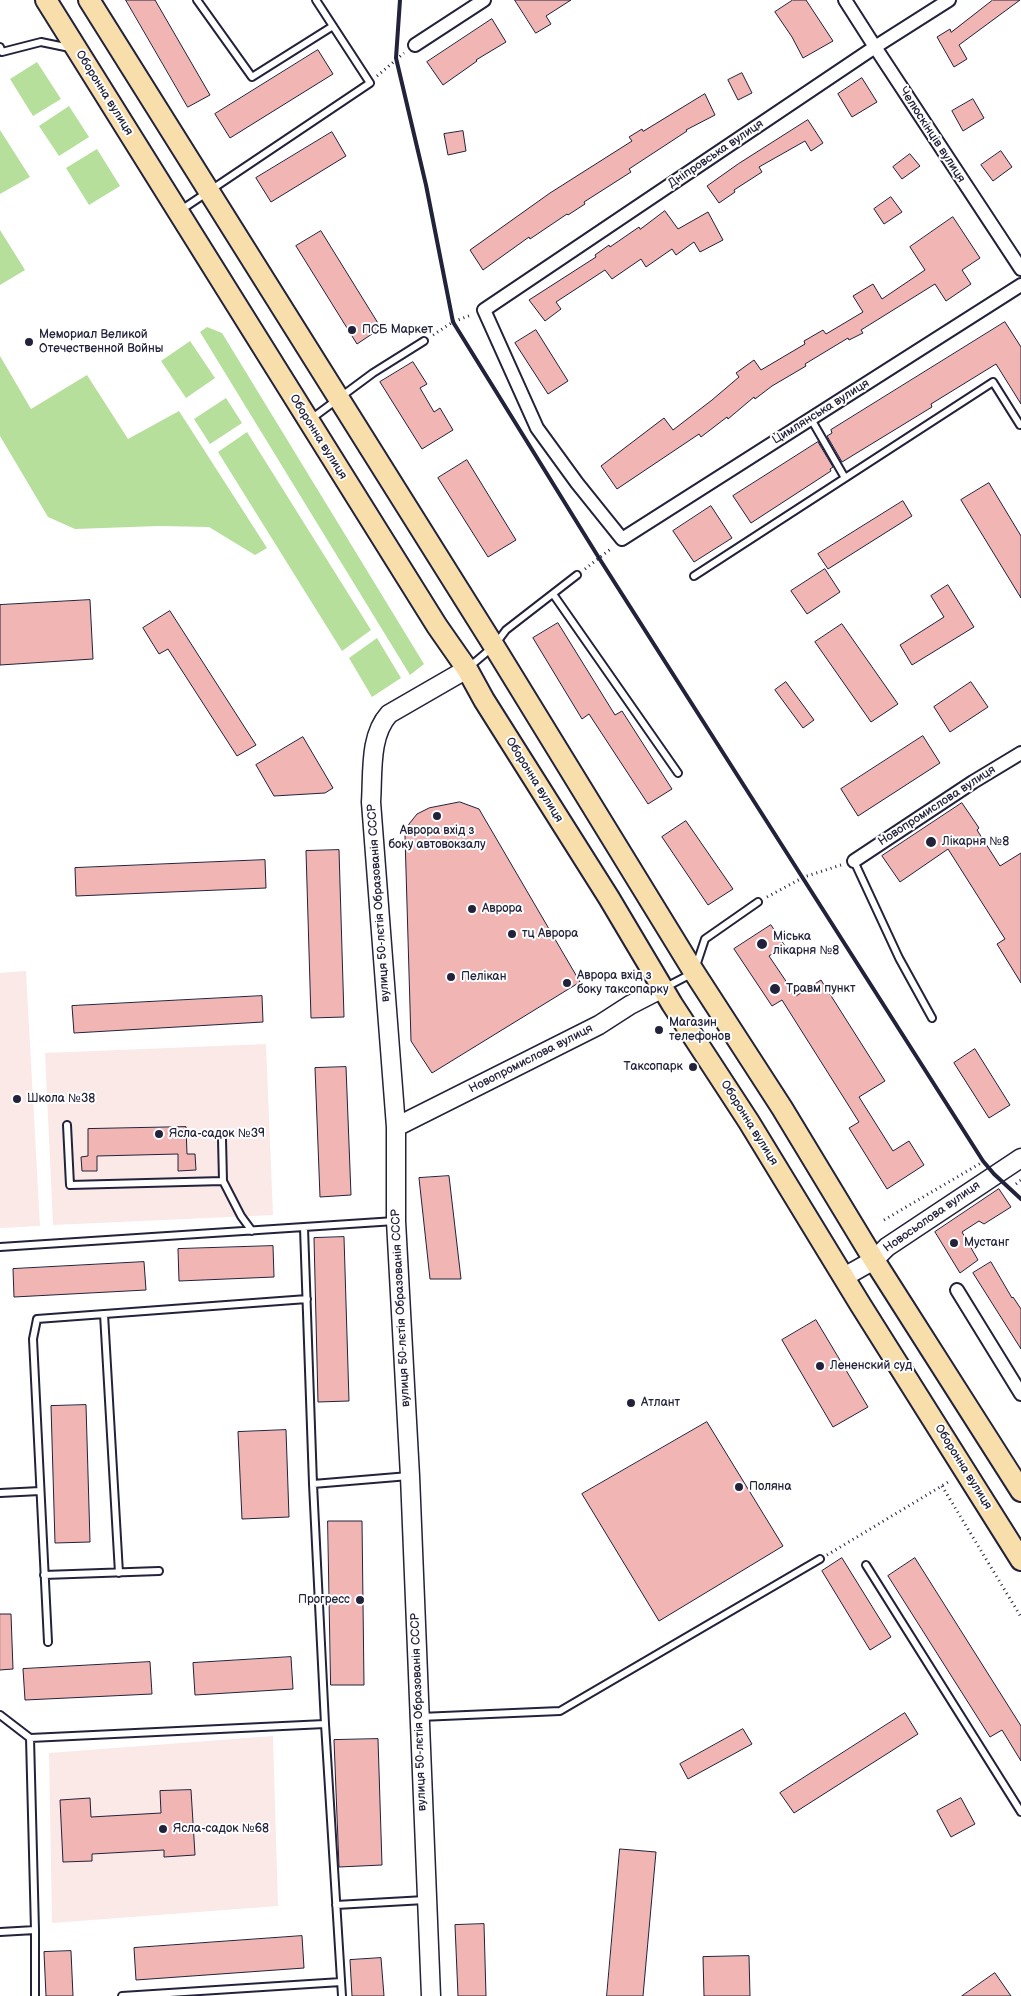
<!DOCTYPE html>
<html>
<head>
<meta charset="utf-8">
<style>
  body { margin:0 }
  canvas { display:block; background:#fff }
</style>
</head>
<body>
<canvas width="1021" height="1996"></canvas>
<script>
const g = document.querySelector('canvas').getContext('2d');
g.lineJoin = 'round';
function fill(path, color) { g.fillStyle = color; g.fill(path, 'evenodd'); }
function trace(path, color, width, dash) { g.strokeStyle = color; g.lineWidth = width; g.lineCap = dash ? 'butt' : 'round'; g.setLineDash(dash || []); g.stroke(path); }
function label(font, color, halo, rows, align = 'center') {
  g.font = font + ' "Balsamiq Sans",sans-serif'; g.lineWidth = 4; g.setLineDash([]); g.textBaseline = 'middle'; g.strokeStyle = halo; g.fillStyle = color; for (const [text, x, y, turn = 0] of rows) {
    g.save(); g.translate(x, y); g.rotate((+turn || 0) * Math.PI / 180); g.textAlign = isNaN(turn) ? turn : align; if (halo) g.strokeText(text, 0, 0); g.fillText(text, 0, 0); g.restore();
  }
}
fill(new Path2D(`
  M26 971 40 1226 0 1228V973Z
  M266 1044 273 1215 53 1225 45 1053Z
  M273 1736 278 1906 52 1923 49 1753Z`), '#fbe9e8');
fill(new Path2D(`
  M37 62 61 99 33 116 10 79Z
  M69 106 89 137 59 156 39 126Z
  M0 130 30 177 0 194Z
  M97 149 120 186 89 205 66 168Z
  M0 230 25 270 0 285Z
  M207 327 222 333 424 664 410 675 200 332Z
  M190 341 215 378 186 398 161 361Z
  M0 356 31 409 87 375 128 439 179 411 267 548 255 555 209 527 159 526 75 529 48 517 0 436Z
  M226 398 242 423 210 444 194 419Z
  M247 432 371 630 342 651 218 452Z
  M377 638 401 678 372 697 349 658Z`), '#b5df9b');
const building = new Path2D(`
  M126 0H155L210 95 188 107Z
  M515 0H571L546 16 551 24 536 33Z
  M793 0H806L833 41 803 58 792 37 775 12Z
  M993 0H1020L959 45 967 59 954 67 937 37 950 29 951 32Z
  M492 19 506 42 476 60 477 61 443 85 427 62Z
  M318 50 333 74 230 138 215 114Z
  M742 73 752 93 738 100 728 80Z
  M862 78 877 102 852 117 838 94Z
  M705 94 715 115 686 130 687 131 629 169 631 172 584 202 585 204 568 215 567 214 530 239 529 237 483 270 470 250 550 193 632 141 629 137 642 129 643 131Z
  M973 99 984 118 963 131 952 111Z
  M808 120 823 143 811 151 805 141 759 167 762 172 734 190 735 192 719 203 707 186 738 164Z
  M463 131 466 151 448 155 444 134Z
  M332 132 346 156 271 202 256 178Z
  M1001 151 1012 167 993 181 981 165Z
  M910 154 920 166 902 179 893 167Z
  M891 197 902 212 884 224 874 209Z
  M665 211 678 229 708 212 723 240 700 252 694 242 676 255 672 249 646 267 641 259 612 279 605 270 556 302 561 309 545 321 529 300 596 257 595 255 609 245 610 247 639 227 640 229Z
  M953 217 980 258 962 270 971 284 946 301 935 284 861 330 863 333 849 340 848 338 805 364 806 366 772 386 755 399 754 397 728 419 727 417 701 437 699 434 617 489 601 466 664 418 673 430 712 400 739 377 736 373 754 360 761 370 805 344 804 341 823 330 826 334 863 312 853 296 873 284 882 299 925 270 910 247Z
  M321 231 381 328 357 344 296 246Z
  M1005 322 1021 347V404L996 364 931 404 932 407 842 462 827 436 832 433 831 430Z
  M536 330 568 381 548 394 515 343Z
  M413 362 427 384 420 388 434 412 440 408 453 430 422 449 380 382Z
  M818 442 833 467 830 469 831 471 751 523 733 496Z
  M467 460 516 540 488 557 438 478Z
  M989 483 1021 536V598L961 500Z
  M903 501 912 516 828 569 818 554Z
  M711 506 732 538 694 562 673 531Z
  M825 569 840 592 807 614 791 591Z
  M948 585 974 627 912 665 900 645 944 617 931 596Z
  M90 600 93 659 0 665V605Z
  M170 611 256 745 237 756 168 649 159 654 143 628Z
  M558 623 615 715 622 711 672 789 648 804 589 714 582 719 533 638Z
  M842 624 898 704 871 722 815 642Z
  M786 682 814 720 803 728 775 690Z
  M971 682 988 707 950 732 934 707Z
  M923 736 940 763 858 816 841 789Z
  M303 737 333 788 325 793 274 796 256 765Z
  M460 802 479 809 580 982 432 1073 411 1041 405 836 409 824 417 814 429 808Z
  M962 803 979 828 977 830 1000 866 1021 853V983L997 944 1005 939 948 849 900 882 882 856Z
  M686 821 733 889 708 905 662 837Z
  M339 850 344 1017 311 1018 306 851Z
  M265 860 266 888 76 896 75 868Z
  M771 925 785 946 769 956 796 996 821 980 885 1081 859 1097 893 1151 909 1141 924 1165 887 1189 849 1128 859 1122 782 1000 772 1006 734 949Z
  M262 996 263 1022 74 1033 72 1006Z
  M975 1049 1010 1105 989 1118 954 1063Z
  M346 1067 351 1195 320 1197 315 1068Z
  M186 1127 187 1154H195L196 1170 178 1171V1154L97 1156V1171H82L81 1157 88 1156V1129Z
  M449 1176 461 1279H430L419 1178Z
  M999 1189 1011 1207 984 1224 979 1221 962 1232 978 1260 960 1273 935 1232Z
  M344 1237 349 1401 318 1402 314 1238Z
  M273 1246 274 1277 179 1281 178 1249Z
  M144 1262 146 1290 14 1297 13 1269Z
  M991 1262 1012 1298 1013 1297 1021 1309V1349L973 1273Z
  M816 1320 868 1407 833 1427 782 1340Z
  M86 1405 90 1542 55 1543 51 1406Z
  M707 1422 783 1546 659 1621 582 1494Z
  M286 1430 289 1517 242 1519 238 1432Z
  M328 1521H362L364 1685H331Z
  M842 1558 891 1637 870 1650 822 1571Z
  M915 1558 1021 1726V1761L1002 1730 990 1737 888 1576Z
  M0 1614H11L13 1669 0 1670Z
  M291 1657 293 1689 195 1695 193 1663Z
  M150 1662 152 1694 25 1700 23 1669Z
  M905 1713 918 1734 794 1813 780 1793Z
  M743 1729 752 1744 688 1779 680 1764Z
  M378 1739 382 1865 339 1867 334 1740Z
  M191 1790 195 1855 164 1857V1850L92 1854V1861L63 1862 60 1800 90 1798 91 1817 161 1813 160 1791Z
  M961 1798 975 1824 951 1837 937 1811Z
  M620 1849 656 1852 643 1996H607Z
  M484 1924 486 1996H458L455 1925Z
  M302 1936 304 1968 136 1980 134 1948Z
  M71 1951 73 1996H46L44 1952Z
  M749 1956 750 1996H704L703 1957Z
  M381 1958 384 1996H352L350 1960Z
  M995 1973 1011 1996H962Z`);
fill(building, '#f1b5b4');
trace(building, '#22223b', 1);
const lane = new Path2D(`
  M197 0 252 77 333 26
  M0 47 2 52 41 42 70 48
  M181 210 370 83 316 0
  M311 419 373 373 424 341
  M811 419 845 478
  M694 576 993 382 1020 425
  M553 594 678 773
  M468 668 494 646 506 630 577 575
  M854 861 899 958 932 1018
  M696 966 705 939 758 902
  M664 988 691 974
  M67 1125 70 1185 223 1181 222 1139
  M223 1181 241 1216 252 1231
  M304 1228 313 1484 325 1724 342 1996
  M0 1247 395 1221
  M104 1314 119 1573
  M313 1484 409 1476
  M0 1493 40 1491
  M866 1565 1021 1812
  M44 1575 159 1571
  M48 1642 33 1339 37 1319 307 1299
  M0 1715 30 1738 325 1724
  M420 1717 560 1711 820 1559
  M30 1738 35 1930V1996
  M336 1905 425 1900
  M0 1932 35 1930
  M122 1996 341 1982`);
const street = new Path2D(`
  M845 0 875 47 1021 269
  M949 0 875 47 484 310 537 428 577 483 622 539 1021 285
  M415 45 484 0
  M854 861 973 782 1021 753
  M957 1290 1021 1394`);
const secondary = new Path2D(`
  M396 1127 599 1025 630 1005 663 988
  M844 1277 874 1260 887 1247 1021 1158
  M431 1996 410 1476 396 1221V1127L371 802C373 773 369 736 389 714L467 669`);
const primary = new Path2D(`
  M46 0 437 626 467 669 484 700 609 898 672 1004 749 1122 860 1304 1021 1560
  M89 0 494 646 694 972 782 1108 874 1260 1021 1491`);
trace(lane, '#22223b', 10);
trace(street, '#22223b', 16);
trace(secondary, '#22223b', 21);
trace(primary, '#22223b', 24);
trace(new Path2D(`
  M377 76 404 53
  M433 335 453 322 471 315
  M585 569 612 548
  M767 897 804 877 841 865
  M1016 1184 1021 1180
  M884 1220 981 1163
  M942 1486 1021 1617
  M827 1555 950 1481`), '#22223b', 3, [1, 4]);
trace(lane, '#fff', 6);
trace(street, '#fff', 12);
trace(secondary, '#fff', 18);
trace(primary, '#f8deab', 20);
trace(new Path2D(`
  M400 0 396 58 426 185 453 322 599 558 983 1161 994 1174 1021 1199`), '#22223b', 4);
for (const [x, y, r, color] of [
  [352,330,5,"#22223b"],
  [29,342,5,"#22223b"],
  [437,816,5,"#22223b"],
  [931,842,6,"#22223b"],
  [472,909,5,"#22223b"],
  [512,934,5,"#22223b"],
  [762,944,6,"#22223b"],
  [451,977,5,"#22223b"],
  [567,983,5,"#22223b"],
  [775,989,6,"#22223b"],
  [659,1030,5,"#22223b"],
  [693,1067,5,"#22223b"],
  [17,1099,5,"#22223b"],
  [159,1134,5,"#22223b"],
  [954,1243,5,"#22223b"],
  [820,1366,5,"#22223b"],
  [631,1403,5,"#22223b"],
  [739,1487,5,"#22223b"],
  [360,1600,5,"#22223b"],
  [163,1829,5,"#22223b"]
]) { const dot = new Path2D(); dot.arc(x, y, r, 0, 2 * Math.PI); g.fillStyle = color; g.fill(dot); trace(dot, '#fff', 2); }
label('12px', '#22223b', '#fff', [
  ["Оборонна вулиця",104,93,58],
  ["Челюскінців вулиця",932,135,57],
  ["Дніпровська вулиця",716,154,-34],
  ["Цимлянська вулиця",821,412,-32],
  ["Оборонна вулиця",318,437,58],
  ["Оборонна вулиця",534,780,58],
  ["Новопромислова вулиця",937,806,-33],
  ["вулиця 50-лєтія Образованія СССР",379,903,-94],
  ["Новопромислова вулиця",531,1059,-27],
  ["Оборонна вулиця",749,1123,58],
  ["Новосьолова вулиця",932,1217,-35],
  ["вулиця 50-лєтія Образованія СССР",401,1308,-93],
  ["Оборонна вулиця",963,1467,58],
  ["вулиця 50-лєтія Образованія СССР",419,1712,-92]
]);
label('12px', '#22223b', '#fff', [
  ["ПСБ Маркет",362,330],
  ["Мемориал Великой",39,335],
  ["Отечественной Войны",39,349],
  ["Аврора вхід з",437,831,"center"],
  ["боку автовокзалу",437,845,"center"],
  ["Лікарня №8",942,842],
  ["Аврора",482,909],
  ["тц Аврора",522,934],
  ["Міська",773,937],
  ["лікарня №8",773,951],
  ["Аврора вхід з",577,976],
  ["боку таксопарку",577,990],
  ["Пелікан",461,977],
  ["Травм пункт",786,989],
  ["Магазин",669,1023],
  ["телефонов",669,1037],
  ["Таксопарк",683,1067,"right"],
  ["Школа №38",27,1099],
  ["Ясла-садок №39",169,1134],
  ["Мустанг",964,1243],
  ["Лененский суд",830,1366],
  ["Атлант",641,1403],
  ["Поляна",749,1487],
  ["Прогресс",350,1600,"right"],
  ["Ясла-садок №68",173,1829]
], 'left');
</script>
</body>
</html>
